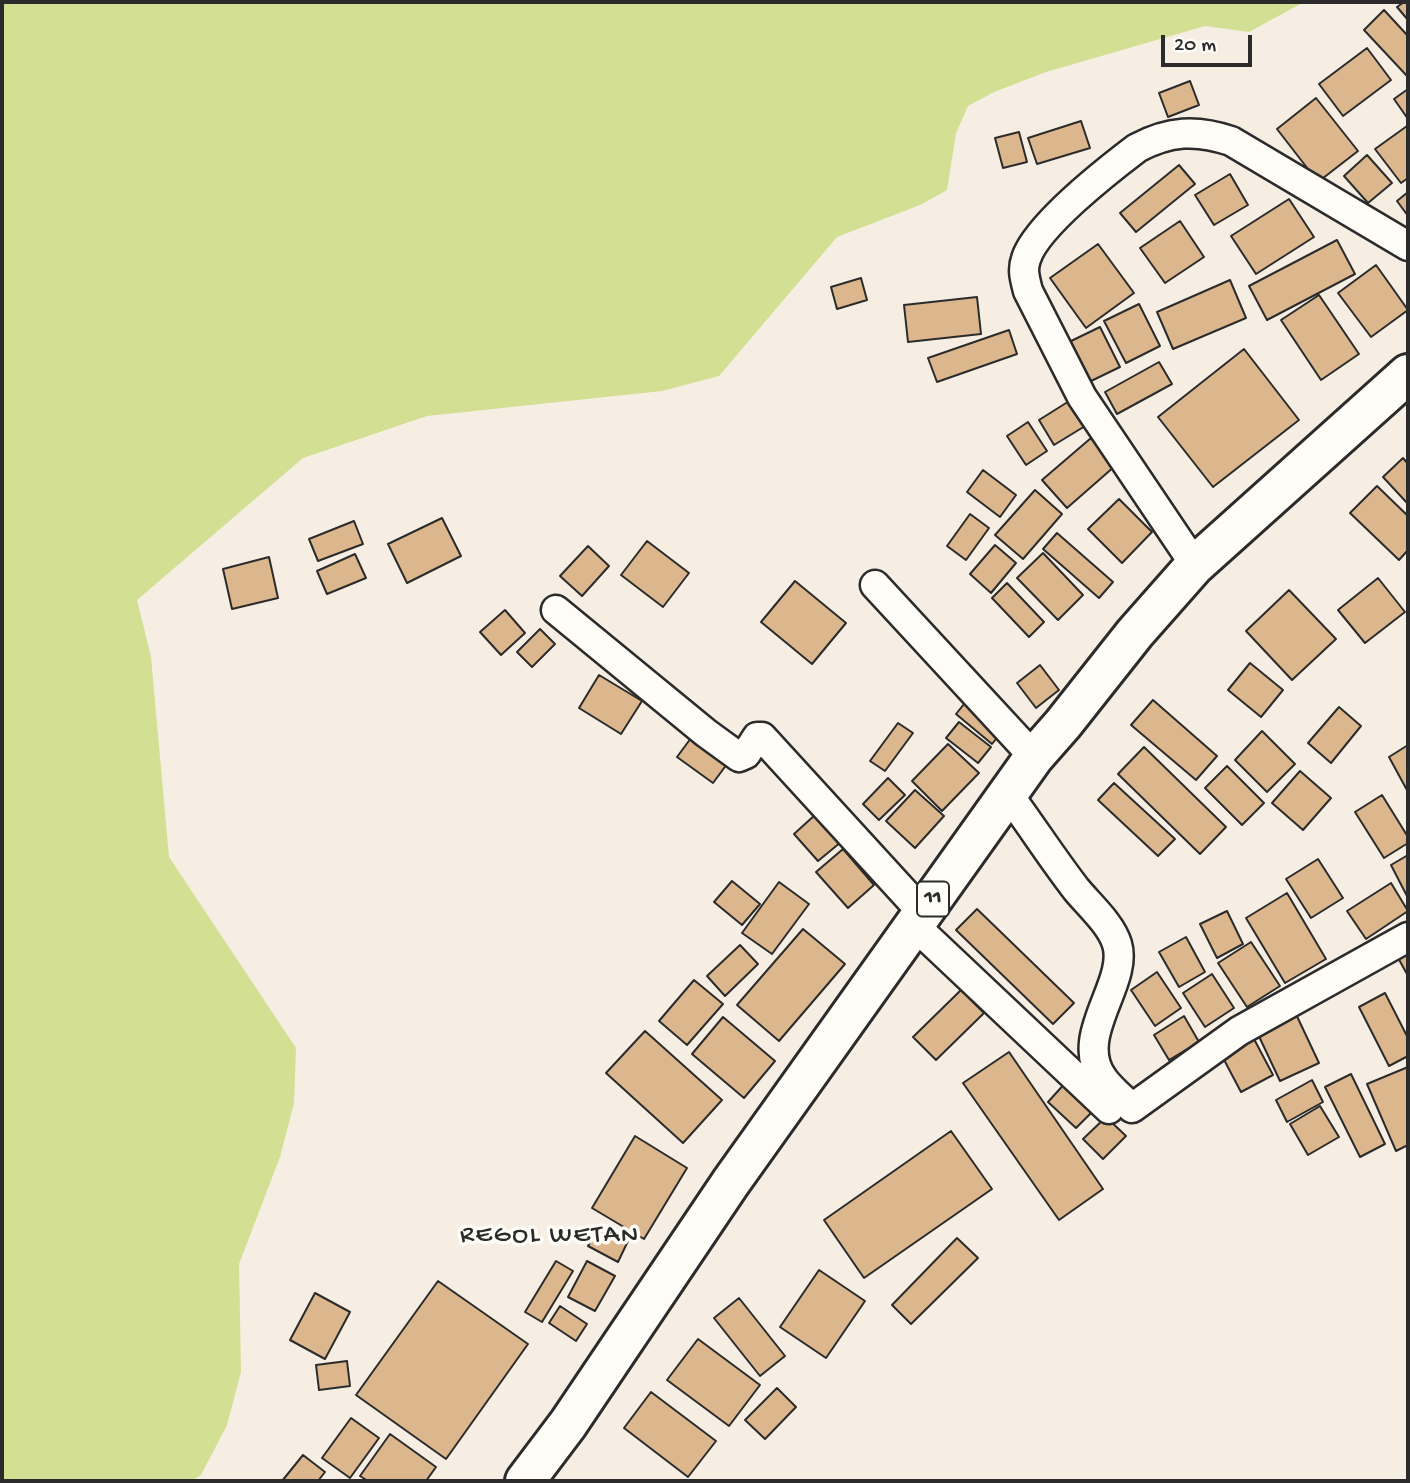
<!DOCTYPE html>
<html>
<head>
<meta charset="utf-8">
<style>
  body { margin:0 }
  #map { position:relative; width:1410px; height:1483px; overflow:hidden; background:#f6eee2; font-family:"Gochi Hand",sans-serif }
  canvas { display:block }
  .frame { position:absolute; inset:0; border:4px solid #2b2b2b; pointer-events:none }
  .scale { position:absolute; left:1161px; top:35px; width:91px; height:32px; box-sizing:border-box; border:4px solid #2b2b2b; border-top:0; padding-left:9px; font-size:21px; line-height:24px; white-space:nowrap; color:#2b2b2b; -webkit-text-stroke:5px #fdfcf7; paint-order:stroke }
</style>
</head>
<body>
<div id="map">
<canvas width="1410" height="1483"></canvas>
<div class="frame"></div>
<div class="scale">20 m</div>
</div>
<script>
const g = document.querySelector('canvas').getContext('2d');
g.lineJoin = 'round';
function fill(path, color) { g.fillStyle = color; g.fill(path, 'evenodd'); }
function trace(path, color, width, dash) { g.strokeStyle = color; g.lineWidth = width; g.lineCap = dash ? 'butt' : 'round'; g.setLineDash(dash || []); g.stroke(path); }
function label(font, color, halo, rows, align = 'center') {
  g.font = font + ' "Gochi Hand",sans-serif'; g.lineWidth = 7; g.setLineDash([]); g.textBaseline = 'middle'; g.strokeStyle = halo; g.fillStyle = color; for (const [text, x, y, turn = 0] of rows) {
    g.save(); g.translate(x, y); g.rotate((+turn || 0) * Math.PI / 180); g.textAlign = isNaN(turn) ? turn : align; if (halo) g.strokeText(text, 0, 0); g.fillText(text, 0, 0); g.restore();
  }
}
fill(new Path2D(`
  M2 2H1304L1249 32 1205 26 1046 72 994 92 968 106 956 133 947 190 920 205 837 237 719 376 662 391 427 416 303 458 137 600 151 657 169 857 296 1048 294 1103 280 1157 239 1264 241 1372 227 1425 201 1475 191 1481H2Z`), '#d3df92');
const building = new Path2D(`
  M1404 2H1408V20L1397 7Z
  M1384 10 1408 36 1407 76 1364 30Z
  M1367 48 1391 80 1343 116 1319 84Z
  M1190 81 1199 105 1168 117 1159 93Z
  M1408 89V119L1394 99Z
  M1316 98 1358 151 1318 182 1277 129Z
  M1081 121 1090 148 1037 164 1028 138Z
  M1407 126 1408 178 1401 183 1375 149Z
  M1019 132 1027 162 1003 168 995 138Z
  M1367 155 1392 183 1368 203 1344 176Z
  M1179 165 1195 184 1136 232 1120 213Z
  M1230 174 1248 205 1214 225 1195 195Z
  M1408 192V216L1397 201Z
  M1289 199 1314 237 1256 274 1231 236Z
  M1180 221 1204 257 1165 283 1140 248Z
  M1337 240 1355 274 1267 320 1249 286Z
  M1098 244 1134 293 1086 328 1050 278Z
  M1376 265 1408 310 1371 337 1338 293Z
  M861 278 867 300 837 309 831 287Z
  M1230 280 1246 318 1173 349 1157 312Z
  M1319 295 1359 354 1321 380 1281 320Z
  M977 297 981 334 908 342 904 305Z
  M1139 304 1160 346 1126 363 1104 321Z
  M1100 327 1120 367 1089 382 1069 342Z
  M1009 330 1017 354 937 382 928 358Z
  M1244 349 1299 420 1213 487 1158 417Z
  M1159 362 1172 384 1117 414 1105 392Z
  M1074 398 1090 423 1054 445 1039 420Z
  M1028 422 1047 451 1026 465 1007 436Z
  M1091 438 1115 466 1067 508 1042 480Z
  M1403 458 1408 464V504L1383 477Z
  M983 470 1016 495 1000 517 967 492Z
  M1377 486 1408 516V550L1399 560 1350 513Z
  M1035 490 1062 514 1023 559 995 535Z
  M1119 499 1152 532 1122 563 1088 529Z
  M970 514 989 528 966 560 947 546Z
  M442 518 461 556 407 583 388 544Z
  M354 521 363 544 318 561 309 539Z
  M1057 533 1113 582 1099 598 1043 549Z
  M647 541 689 573 663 607 621 575Z
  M995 545 1016 563 991 593 970 574Z
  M588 546 609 566 582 596 560 576Z
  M1043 553 1083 595 1058 620 1017 578Z
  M355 554 366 578 327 594 317 571Z
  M269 557 278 598 232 609 223 569Z
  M1378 578 1405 612 1365 643 1338 610Z
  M795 581 846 623 812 664 761 622Z
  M1007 583 1044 622 1029 637 992 598Z
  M1289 590 1336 639 1292 680 1246 631Z
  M505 610 525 633 501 655 480 632Z
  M540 629 555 644 532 667 517 652Z
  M1250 663 1283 690 1261 717 1228 690Z
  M1040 665 1059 690 1036 708 1017 683Z
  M599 675 642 701 621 734 579 708Z
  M968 699 1004 729 992 744 956 714Z
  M1153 700 1217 756 1196 780 1131 725Z
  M1339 707 1361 726 1331 763 1308 743Z
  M959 722 991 747 978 763 946 738Z
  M898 723 913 733 885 771 870 761Z
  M1262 731 1295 764 1267 792 1235 760Z
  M694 734 730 760 713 783 677 757Z
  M948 744 979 773 942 811 912 781Z
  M1408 745V792L1389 757Z
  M1144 747 1226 827 1200 854 1118 774Z
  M1227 766 1264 803 1242 825 1205 788Z
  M1300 771 1331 798 1303 830 1272 803Z
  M888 778 905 795 879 820 863 804Z
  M1114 783 1175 839 1158 856 1098 800Z
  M915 790 944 816 915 848 886 821Z
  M1382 795 1408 837V843L1384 858 1355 812Z
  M816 814 841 842 818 861 794 834Z
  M843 849 874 885 848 908 816 872Z
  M1408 855V898L1391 865Z
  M1318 859 1343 898 1311 918 1286 879Z
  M732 881 760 904 742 925 714 902Z
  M779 882 809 904 772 954 742 933Z
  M1391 883 1408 911 1366 939 1347 911Z
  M1287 893 1326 959 1285 983 1246 918Z
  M977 909 1074 1003 1053 1024 956 930Z
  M1227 911 1243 944 1217 958 1200 924Z
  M803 929 845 964 779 1041 737 1005Z
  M1186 937 1205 972 1179 987 1159 952Z
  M1251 942 1280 986 1247 1007 1218 963Z
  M740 945 758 964 725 996 707 976Z
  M1408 947V976L1396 954Z
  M1157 972 1181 1008 1155 1026 1131 990Z
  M1212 974 1234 1008 1205 1027 1183 993Z
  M694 980 723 1004 687 1045 659 1021Z
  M961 990 984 1013 936 1060 913 1037Z
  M1385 993 1408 1038V1056L1389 1066 1359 1007Z
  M1295 1012 1319 1063 1280 1081 1256 1030Z
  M1184 1016 1199 1042 1169 1060 1154 1035Z
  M723 1017 775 1061 744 1098 692 1054Z
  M645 1031 722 1100 683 1143 606 1073Z
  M1254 1039 1273 1075 1241 1092 1222 1056Z
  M1009 1052 1103 1189 1059 1220 963 1083Z
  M1408 1067V1145L1396 1151 1367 1084Z
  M1351 1074 1385 1144 1360 1157 1325 1087Z
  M1312 1080 1323 1102 1287 1122 1276 1100Z
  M1067 1081 1096 1108 1076 1128 1048 1102Z
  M1320 1106 1339 1137 1308 1155 1290 1124Z
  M1106 1117 1126 1136 1103 1159 1083 1139Z
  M951 1131 992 1189 864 1278 824 1220Z
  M635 1136 687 1168 644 1239 592 1208Z
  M598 1226 628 1241 618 1262 588 1246Z
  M957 1238 978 1258 911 1324 892 1305Z
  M556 1261 573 1271 542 1322 525 1312Z
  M587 1261 615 1276 595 1311 568 1297Z
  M819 1270 865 1301 826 1358 780 1327Z
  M438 1281 528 1344 446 1459 356 1395Z
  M315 1293 350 1312 325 1359 290 1340Z
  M739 1298 785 1356 760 1376 714 1318Z
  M560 1306 587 1324 576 1341 549 1323Z
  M698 1339 760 1385 729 1426 667 1380Z
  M347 1361 350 1386 319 1390 316 1365Z
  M777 1388 796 1407 765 1439 745 1420Z
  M651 1392 716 1441 688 1477 624 1428Z
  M351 1418 379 1438 350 1478 322 1458Z
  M390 1434 436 1467 426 1481H368L360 1476Z
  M303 1455 325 1472 318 1481H282Z`);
fill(building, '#dcb78d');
trace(building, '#2b2b2b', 2);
const minor = new Path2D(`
  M1195 565 1082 397 1028 291C1025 279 1022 270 1026 259 1036 226 1108 170 1137 148 1169 131 1196 129 1231 141L1408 246
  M875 585 1034 757
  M556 610 706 733 739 757 746 754 757 737H762L923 913
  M1008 794C1031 825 1052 858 1076 889 1089 905 1111 924 1117 944 1129 983 1073 1035 1102 1077 1109 1088 1122 1098 1132 1108L1239 1031 1408 937
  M914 925 1109 1109`);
const trunk = new Path2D(`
  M525 1481 568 1424 731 1182 1034 757 1063 724 1135 633 1195 565 1408 374`);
trace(minor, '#2b2b2b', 33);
trace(trunk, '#2b2b2b', 44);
trace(minor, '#fdfcf7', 28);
trace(trunk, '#fdfcf7', 38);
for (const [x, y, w] of [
  [933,899,32]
]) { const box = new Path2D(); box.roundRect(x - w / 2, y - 17.5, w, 35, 5); g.fillStyle = '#fdfcf7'; g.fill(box); trace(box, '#2b2b2b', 2); }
label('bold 21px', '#2b2b2b', null, [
  ["11",933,899]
]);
g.letterSpacing = '2px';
label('26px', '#2b2b2b', '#fdfcf7', [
  ["REGOL WETAN",550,1237]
]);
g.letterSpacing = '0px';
</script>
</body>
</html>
